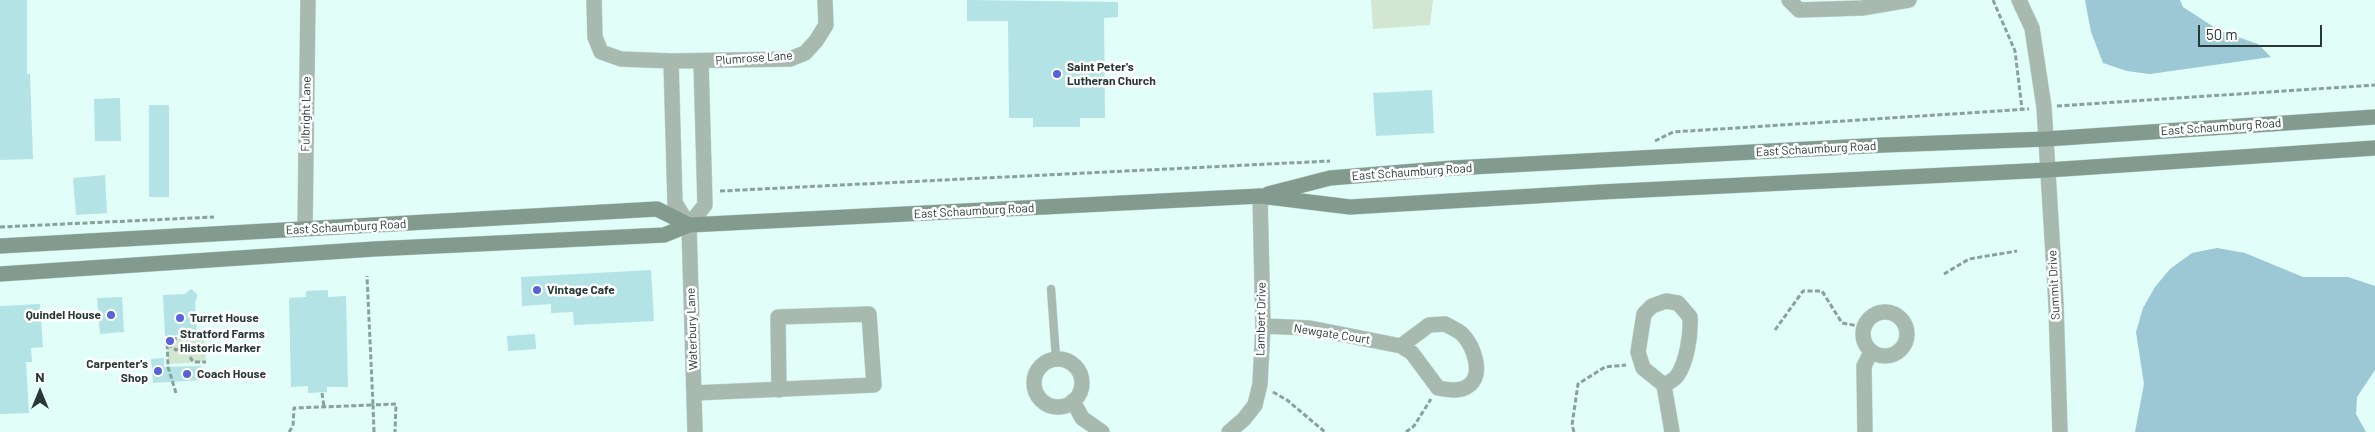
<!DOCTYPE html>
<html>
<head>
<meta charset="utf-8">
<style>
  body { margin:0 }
  #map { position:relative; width:2375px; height:432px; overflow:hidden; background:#e2fef8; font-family:Barlow,sans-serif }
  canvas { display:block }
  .north { position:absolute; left:15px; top:367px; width:50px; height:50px; -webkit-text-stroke:4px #fff; paint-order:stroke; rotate:0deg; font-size:14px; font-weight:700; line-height:20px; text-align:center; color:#273a36 }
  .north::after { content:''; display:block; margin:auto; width:18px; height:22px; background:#273a36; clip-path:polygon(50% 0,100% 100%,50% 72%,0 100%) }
  .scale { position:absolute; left:2198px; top:25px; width:124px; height:22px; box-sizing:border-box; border:2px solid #273a36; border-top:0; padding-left:6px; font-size:15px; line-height:18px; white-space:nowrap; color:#273a36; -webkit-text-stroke:4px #fff; paint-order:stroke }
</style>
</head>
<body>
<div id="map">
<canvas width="2375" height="432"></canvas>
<div class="north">N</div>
<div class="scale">50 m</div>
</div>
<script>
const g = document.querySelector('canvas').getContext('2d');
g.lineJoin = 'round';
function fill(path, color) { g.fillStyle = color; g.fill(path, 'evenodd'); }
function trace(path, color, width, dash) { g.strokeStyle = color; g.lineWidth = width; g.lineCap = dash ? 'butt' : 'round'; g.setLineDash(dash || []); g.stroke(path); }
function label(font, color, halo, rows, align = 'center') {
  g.font = font + ' Barlow,sans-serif'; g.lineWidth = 5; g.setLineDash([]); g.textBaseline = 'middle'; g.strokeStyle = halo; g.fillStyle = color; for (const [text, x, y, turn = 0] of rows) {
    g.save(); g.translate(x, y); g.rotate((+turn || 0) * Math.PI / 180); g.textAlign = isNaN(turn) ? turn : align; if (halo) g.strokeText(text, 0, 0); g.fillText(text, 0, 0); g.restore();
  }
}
fill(new Path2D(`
  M1371 0H1433L1430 25 1373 29Z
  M204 337 206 362 168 364 167 339Z`), '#d2e6d1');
fill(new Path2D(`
  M2085 0H2180L2183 7 2220 31 2258 44 2271 57 2150 74 2127 71 2103 63 2091 32Z
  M2217 248 2245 253 2303 277H2348L2375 286V370L2357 397 2356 414 2366 432H2135L2144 384 2136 332 2143 308 2155 287 2170 269 2192 253Z`), '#9cc7d4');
fill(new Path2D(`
  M0 0H27V74H30L33 159 0 160Z
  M967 0 1118 2V17L1104 18 1105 118H1080V127H1033V118H1009L1008 21H967Z
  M1432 90 1434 133 1376 136 1373 93Z
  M120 98 121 141H95L94 99Z
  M149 105H169V197H149Z
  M105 175 107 213 76 215 73 178Z
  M651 270 654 321 574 325 573 312 551 313V304L522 306 521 277Z
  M191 289 197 294V298L195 302 197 334 165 336 163 295 185 294Z
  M328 290V297L346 296 348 387H327V392L308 393V386L291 387 289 298 306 297V291Z
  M122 297 124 332 100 334 97 298Z
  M40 304 43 347 31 348 32 362H26L29 413 0 414V306Z
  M535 334 536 349 508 351 507 336Z
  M164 358V367L201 366 202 380 153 383 151 359Z`), '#b3e3e5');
const service = new Path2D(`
  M1051 289 1056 358`);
const minor = new Path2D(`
  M594 0 595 37 601 52 621 59 671 61 790 59 805 53 816 41 826 25 825 0
  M1789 0 1799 10 1862 8 1909 0
  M2019 0 2032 28 2044 107 2046 139
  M671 61 675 203 689 225 695 432
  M689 225 705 205 701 62
  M305 229 308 0
  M1666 301 1678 303 1690 317C1691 334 1687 362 1677 376 1674 380 1668 383 1664 385L1643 368 1638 352 1644 314 1652 306Z
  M1863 334a22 22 0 1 1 44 0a22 22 0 1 1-44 0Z
  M1445 324C1450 327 1458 330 1462 334 1473 345 1485 375 1468 386 1460 392 1447 390 1438 388L1412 353 1401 346 1429 325Z
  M1263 326 1310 328 1401 346
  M1034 383a24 24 0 1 1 48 0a24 24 0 1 1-48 0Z
  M1664 385 1672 432
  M694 393 874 385 869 314 778 317 779 390
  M1073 401 1082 418 1102 432
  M1229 432 1244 419 1255 405 1260 384 1263 326 1260 196
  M1865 432 1864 366 1871 352`);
const tertiary = new Path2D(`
  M2046 139 2056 304 2060 432`);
const secondary = new Path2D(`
  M1268 194 1330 178 1453 168 1884 145 2046 139 2375 117
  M0 246 657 209 689 225
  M0 274 374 249 664 235 689 225 1260 196 1350 207 1601 192 2048 170 2375 148`);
trace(service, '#c0dbd5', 9);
trace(minor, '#c0dbd5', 16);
trace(tertiary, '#c0dbd5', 16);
trace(secondary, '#c0dbd5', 16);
trace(new Path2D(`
  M1993 0 2015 51 2022 109
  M2057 106 2375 85
  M1655 141 1673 132 2029 109
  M720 191 1330 161
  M0 227 214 217
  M1944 274 1969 259 2017 251
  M1775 330 1803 291H1822L1842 323 1864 327
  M168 344 176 350 186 344 190 345 191 359 194 362H206
  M1273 392 1287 400 1325 432
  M176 393 168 367 167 339 204 337
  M322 393 324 407
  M289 432 293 426 294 408 373 405 367 276
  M374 432 373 405 396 404 395 432
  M1406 432 1414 426 1431 399
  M1574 432 1572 425 1578 384 1605 367 1626 365`), '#89a19c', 3, [5, 2.5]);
trace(service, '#a8b9b0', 8);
trace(minor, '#a8b9b0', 15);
trace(tertiary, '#a8b9b0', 15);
trace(secondary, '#829b8e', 15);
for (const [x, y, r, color] of [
  [1057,74,5,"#5862d9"],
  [537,290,5,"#5862d9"],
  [111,315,5,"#5862d9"],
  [180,318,5,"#5862d9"],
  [170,341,5,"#5862d9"],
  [158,371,5,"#5862d9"],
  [187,374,5,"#5862d9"]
]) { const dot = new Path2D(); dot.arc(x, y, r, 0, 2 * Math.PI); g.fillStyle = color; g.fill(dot); trace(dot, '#fff', 2); }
label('12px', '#273a36', '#fff', [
  ["Plumrose Lane",754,58,-4],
  ["Fulbright Lane",306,114,-89],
  ["East Schaumburg Road",2221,127,-4],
  ["East Schaumburg Road",1816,149,-3],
  ["East Schaumburg Road",1412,172,-4],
  ["East Schaumburg Road",974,211,-3],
  ["East Schaumburg Road",346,227,-3],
  ["Summit Drive",2054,285,-93],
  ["Lambert Drive",1261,319,-89],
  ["Waterbury Lane",692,329,-92],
  ["Newgate Court",1332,334,9]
]);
label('bold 12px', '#273a36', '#fff', [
  ["Saint Peter's",1067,67],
  ["Lutheran Church",1067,81],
  ["Vintage Cafe",547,290],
  ["Quindel House",101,315,"right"],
  ["Turret House",190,318],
  ["Stratford Farms",180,334],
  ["Historic Marker",180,348],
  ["Carpenter's",148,364,"right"],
  ["Shop",148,378,"right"],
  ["Coach House",197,374]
], 'left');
</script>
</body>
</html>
